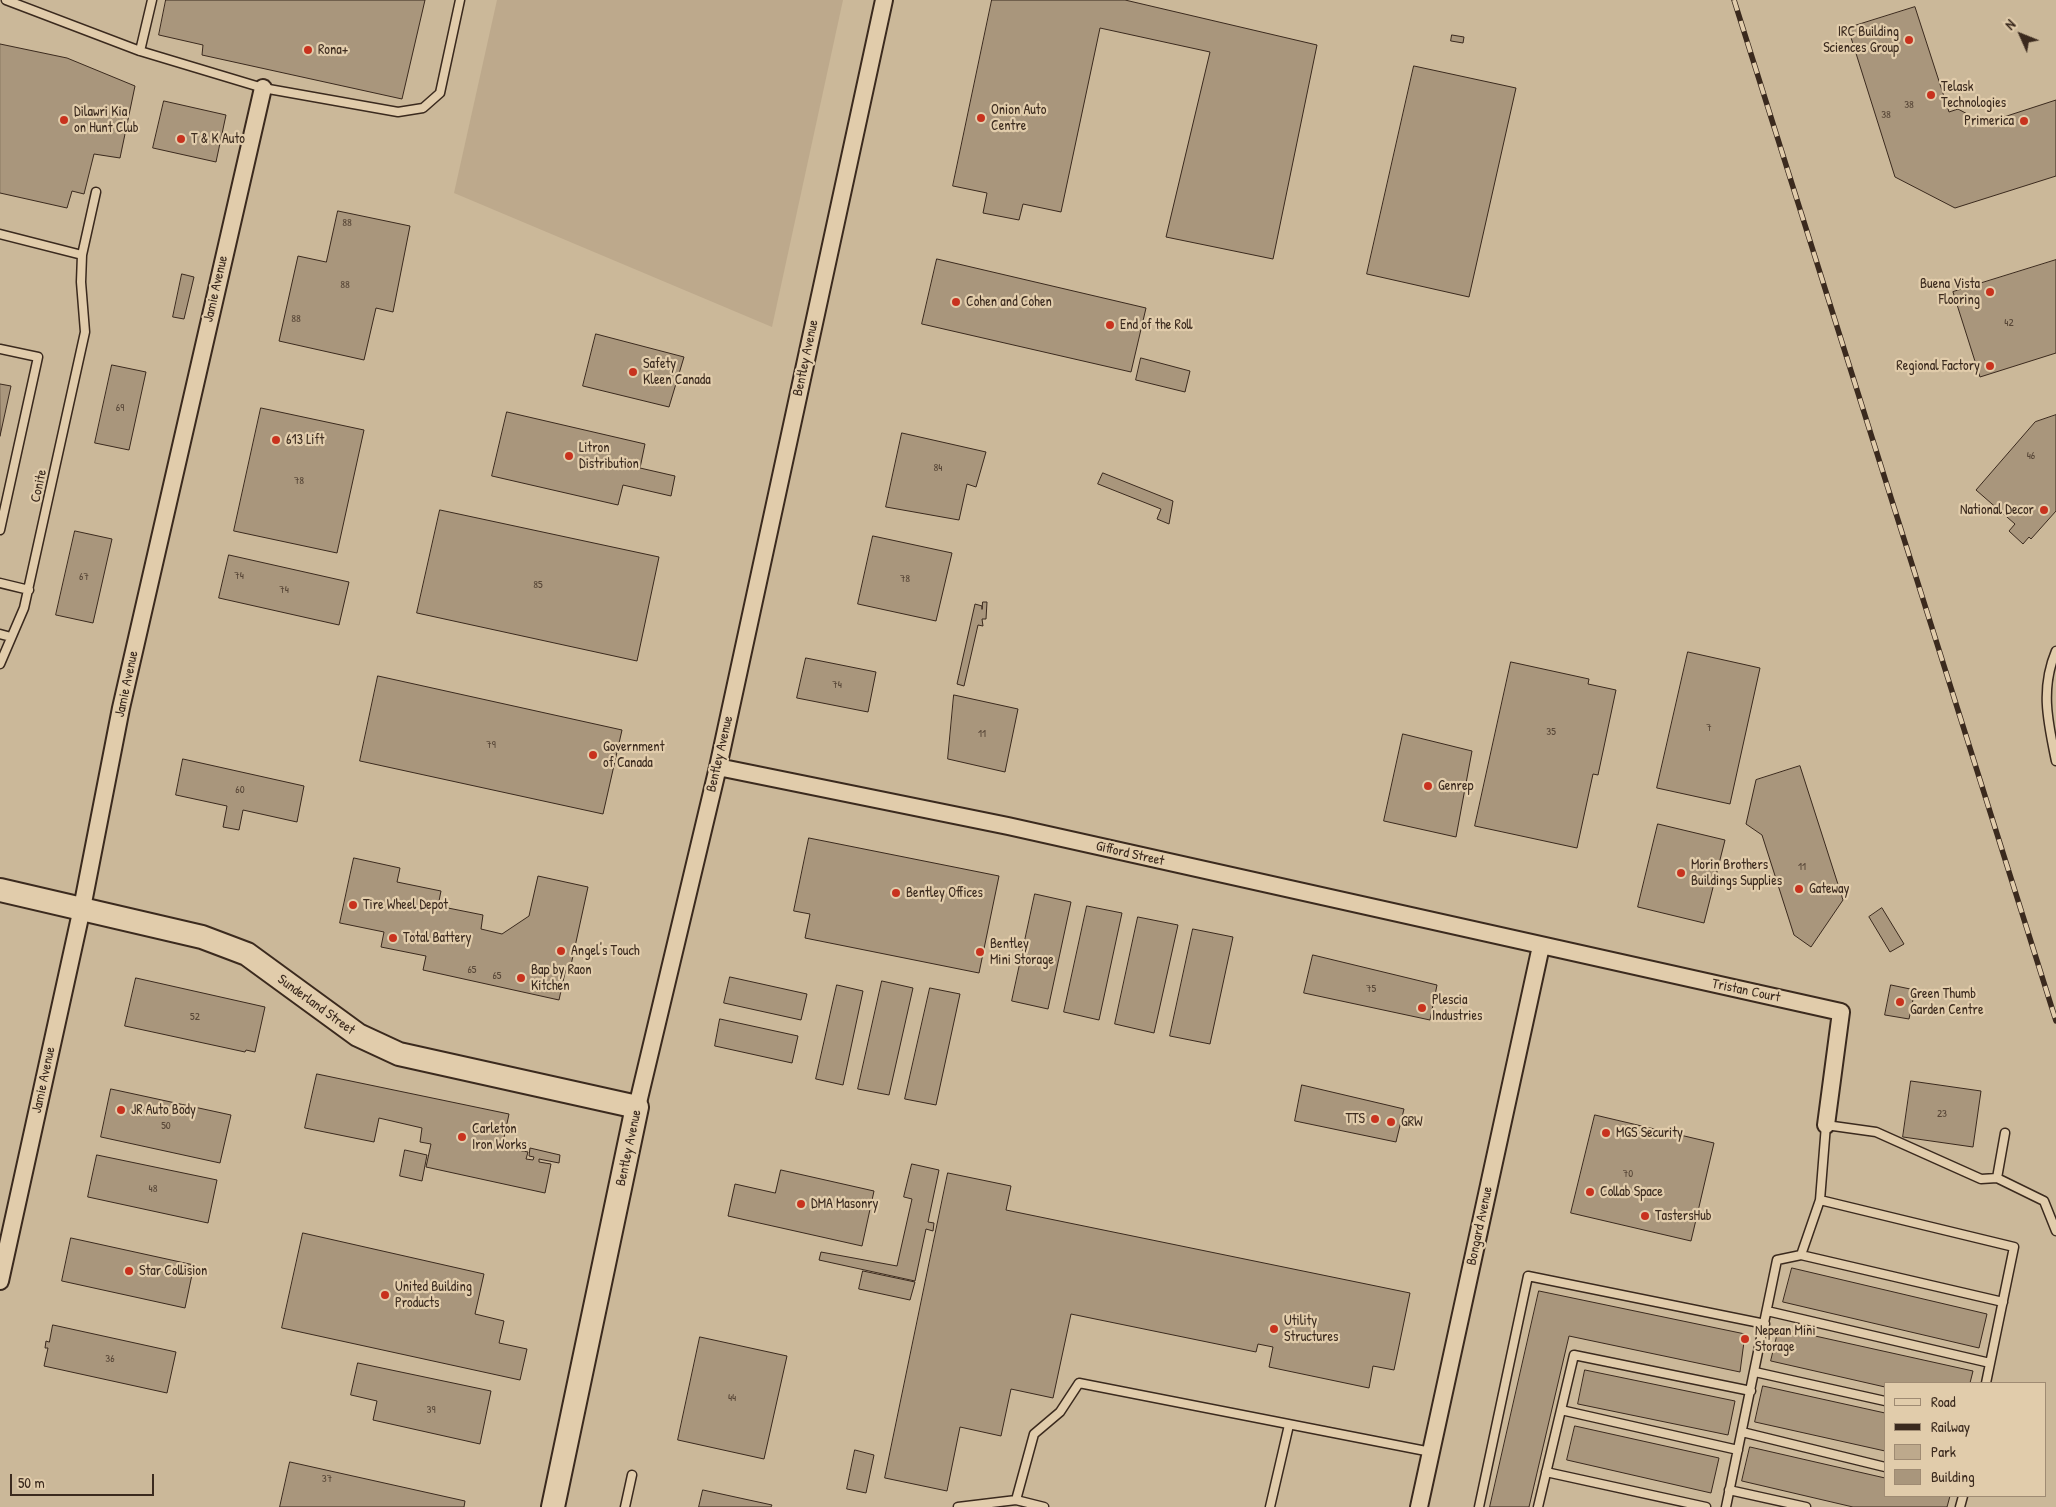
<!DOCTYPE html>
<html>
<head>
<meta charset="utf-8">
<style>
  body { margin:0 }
  #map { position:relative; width:2056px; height:1507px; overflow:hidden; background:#dac6a5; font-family:"Patrick Hand",sans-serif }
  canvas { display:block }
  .legend { position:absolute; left:1884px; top:1382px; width:162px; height:115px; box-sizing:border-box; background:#e1ccab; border:1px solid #9f8b73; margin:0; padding:6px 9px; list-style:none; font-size:15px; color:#3b2a1e }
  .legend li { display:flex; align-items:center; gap:10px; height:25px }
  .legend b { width:25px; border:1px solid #9f8b73 }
  .north { position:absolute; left:1996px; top:10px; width:50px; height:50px; -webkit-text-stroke:4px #e1ccab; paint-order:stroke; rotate:314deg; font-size:14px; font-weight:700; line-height:20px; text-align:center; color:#3b2a1e }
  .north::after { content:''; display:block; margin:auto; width:18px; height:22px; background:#3b2a1e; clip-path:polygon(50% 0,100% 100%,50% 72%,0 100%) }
  .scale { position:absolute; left:10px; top:1474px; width:144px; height:22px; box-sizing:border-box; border:2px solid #3b2a1e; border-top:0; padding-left:6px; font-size:15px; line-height:18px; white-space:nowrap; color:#3b2a1e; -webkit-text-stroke:4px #e1ccab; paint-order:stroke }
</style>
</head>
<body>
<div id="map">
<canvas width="2056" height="1507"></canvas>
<ul class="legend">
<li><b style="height:6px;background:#e1ccab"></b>Road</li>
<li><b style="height:6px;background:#3b2a1e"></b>Railway</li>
<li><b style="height:14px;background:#bda98c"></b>Park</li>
<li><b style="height:14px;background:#a9967c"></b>Building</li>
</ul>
<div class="north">N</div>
<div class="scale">50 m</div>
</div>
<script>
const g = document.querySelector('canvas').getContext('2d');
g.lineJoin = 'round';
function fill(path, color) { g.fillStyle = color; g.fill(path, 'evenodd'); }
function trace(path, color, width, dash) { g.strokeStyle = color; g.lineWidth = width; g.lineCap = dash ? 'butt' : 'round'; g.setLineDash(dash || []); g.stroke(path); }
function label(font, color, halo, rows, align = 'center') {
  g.font = font + ' "Patrick Hand",sans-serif'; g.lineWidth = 4.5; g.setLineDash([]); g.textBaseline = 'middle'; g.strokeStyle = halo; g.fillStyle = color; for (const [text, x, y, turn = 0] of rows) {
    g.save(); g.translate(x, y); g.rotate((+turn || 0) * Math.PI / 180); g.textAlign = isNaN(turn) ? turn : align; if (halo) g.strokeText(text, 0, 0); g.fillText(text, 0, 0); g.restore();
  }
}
fill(new Path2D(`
  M0 0H2056V1507H0ZM1885 1383H2045V1496H1885Z`), '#cbb899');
fill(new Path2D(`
  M497 0H843L772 327 454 193Z`), '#bda98c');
const building = new Path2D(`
  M166 0H425L402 99 202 55 203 45 159 35Z
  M992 0H1125L1317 45 1273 259 1166 237 1210 52 1100 28 1061 212 1023 204 1019 220 983 213 987 193 953 186Z
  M1915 7 1949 112 1958 109 1973 117 1976 126 2056 100V176L1955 208 1895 177 1848 28Z
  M1452 35 1464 37 1463 43 1451 41Z
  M0 44 67 58 135 86 120 158 94 154 84 194 72 191 67 208 0 193Z
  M1414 66 1516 88 1469 297 1367 274Z
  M164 101 226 115 216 162 153 148Z
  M338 211 410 226 393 312 376 308 364 360 279 341 298 256 326 262Z
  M937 259 1146 308 1131 372 922 324Z
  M2056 260V353L1980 377 1953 292Z
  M182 274 194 277 184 319 173 317Z
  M596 334 684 357 669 407 583 386Z
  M1141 358 1190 371 1185 392 1136 380Z
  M112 365 146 372 129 450 95 443Z
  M0 384 11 386 0 436Z
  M261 408 364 430 337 553 234 531Z
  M507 412 645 444 640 468 675 476 671 496 623 485 618 505 492 476Z
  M2056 415V511L2031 539 2029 537 2023 544 2009 531 2015 524 1976 490 2035 422Z
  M902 433 986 452 976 487 967 484 959 520 886 507Z
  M1103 473 1173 501 1169 524 1157 519 1161 509 1098 484Z
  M440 510 659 557 637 661 417 613Z
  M75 531 112 539 93 623 56 615Z
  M873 536 952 553 936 621 858 604Z
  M229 555 349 582 339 625 219 598Z
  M983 602H987L986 619H982L983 626 978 625 964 686 957 684 975 604 982 606V609Z
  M1688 652 1760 668 1730 804 1657 788Z
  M806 658 876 672 868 712 797 698Z
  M1511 662 1589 679 1588 684 1616 690 1598 775 1593 774 1577 848 1475 826Z
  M378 676 622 730 603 814 360 761Z
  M954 695 1018 709 1005 772 948 759Z
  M1403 734 1472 751 1456 837 1384 821Z
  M183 759 304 786 297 822 243 810 239 830 223 827 227 806 176 795Z
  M1800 766 1843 900 1811 947 1794 935 1762 835 1746 824 1756 780Z
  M1658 824 1725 840 1704 923 1638 907Z
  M809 838 999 876 979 973 805 938 810 914 794 911Z
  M354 858 400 868 397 882 441 891 438 906 483 915 481 929 502 934 529 916 538 876 588 887 571 965 566 968 559 1000 423 970 426 956 381 947 384 932 340 923Z
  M1035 894 1071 902 1048 1009 1012 1001Z
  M1087 906 1122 913 1099 1020 1064 1012Z
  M1882 908 1904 944 1890 952 1869 917Z
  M1138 917 1178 925 1154 1033 1115 1024Z
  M1193 929 1233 937 1210 1044 1170 1036Z
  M1313 955 1437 985 1430 1020 1304 993Z
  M730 977 807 994 801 1020 724 1003Z
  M136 978 265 1007 255 1052 246 1050 245 1052 125 1026Z
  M882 981 913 988 889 1095 858 1089Z
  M837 985 863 991 843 1085 816 1079Z
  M1891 985 1915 990 1909 1019 1885 1015Z
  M930 988 960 994 936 1105 905 1099Z
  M720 1019 798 1036 792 1063 715 1046Z
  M317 1074 509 1114 502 1147 528 1152 526 1159 533 1160 534 1157 529 1156 530 1148 560 1155 559 1163 539 1159V1162L551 1164 545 1193 426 1167 431 1144 420 1142 422 1128 379 1118 374 1142 305 1128Z
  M1911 1081 1981 1091 1973 1147 1903 1137Z
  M1302 1085 1404 1109 1396 1142 1295 1121Z
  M111 1089 231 1115 220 1163 101 1137Z
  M1595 1115 1714 1143 1691 1241 1571 1213Z
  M405 1150 427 1155 422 1181 400 1176Z
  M97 1155 217 1180 208 1223 88 1197Z
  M912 1164 939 1170 928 1222 934 1223 933 1231 926 1229 915 1281 819 1260 821 1252 897 1266 912 1199 904 1197Z
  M781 1170 874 1191 862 1246 728 1216 735 1184 775 1193Z
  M948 1173 1011 1186 1006 1210 1410 1293 1394 1370 1373 1366 1369 1388 1269 1367 1273 1347 1258 1344 1256 1352 1071 1314 1053 1398 1011 1389 1001 1436 960 1427 947 1491 885 1478Z
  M303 1233 484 1274 475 1314 504 1321 499 1343 527 1349 520 1380 282 1328Z
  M71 1238 194 1265 185 1308 62 1281Z
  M1792 1268 1987 1314 1979 1348 1783 1302Z
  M863 1271 915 1282 910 1300 859 1289Z
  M1539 1291 1745 1334 1740 1372 1569 1336 1529 1507H1490Z
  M53 1325 176 1352 167 1393 44 1366 48 1348H45L46 1341 49 1342Z
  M1779 1328 1973 1371 1970 1383H1885V1387L1771 1361Z
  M700 1337 787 1356 764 1459 678 1440Z
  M358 1363 491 1391 480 1444 373 1420 377 1401 351 1395Z
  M1585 1370 1735 1401 1728 1435 1578 1404Z
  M1763 1386 1885 1413V1451L1755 1422Z
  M1575 1426 1719 1458 1711 1493 1567 1460Z
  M1750 1447 1885 1478V1496H1950L1947 1507H1853L1742 1481Z
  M855 1450 874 1455 866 1493 847 1489Z
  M290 1462 465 1501 464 1507H280Z
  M703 1490 772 1505 771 1507H699Z`);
fill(building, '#a9967c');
trace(building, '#3b2a1e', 1);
const lane = new Path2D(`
  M6 0 140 51 263 88 398 112 423 108 440 93 460 0
  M140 51 152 0
  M0 234 82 255 96 192
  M0 349 38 357 0 530
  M0 583 29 590
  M0 634 11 637
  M2056 651C2040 689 2048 722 2056 761
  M0 664 24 608 85 332 81 282 82 255
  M1997 1178 2044 1201 2056 1231
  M1801 1255 2003 1302
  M1767 1311 1990 1363
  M1755 1372 1885 1401
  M1986 1383 2014 1247 1820 1200 1826 1125 1876 1132 1981 1179 1997 1178 2005 1133
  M1561 1410 1738 1450
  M1742 1432 1885 1467
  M1546 1472 1706 1507
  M1729 1490 1806 1507
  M625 1507 632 1475
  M958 1507 1016 1500
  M1044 1507 1016 1500 1034 1434 1060 1412 1079 1383 1431 1452
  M1270 1507 1289 1425
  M1479 1507 1528 1276 1765 1324
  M1538 1507 1574 1355 1751 1391
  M1726 1507 1777 1260 1801 1255 1820 1200
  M1960 1507 1963 1496`);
const street = new Path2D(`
  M718 767 1008 826 1841 1012 1826 1125
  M637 1107 718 767 884 0
  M0 1281 82 908 121 708 263 88
  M1419 1507 1541 946`);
const secondary = new Path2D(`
  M0 890 202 937 247 954 358 1035 399 1054 637 1107 553 1507`);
trace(lane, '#3b2a1e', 11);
trace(street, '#3b2a1e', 20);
trace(secondary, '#3b2a1e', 26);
trace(lane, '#e1ccab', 8);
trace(street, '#e1ccab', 16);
trace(secondary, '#e1ccab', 22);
const rail = new Path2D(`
  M1734 0 2056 1021`);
trace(rail, '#3b2a1e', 5.5);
trace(rail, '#e1ccab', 4, [11]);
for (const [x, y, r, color] of [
  [1909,40,5,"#c8321e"],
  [308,50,5,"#c8321e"],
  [1931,95,5,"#c8321e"],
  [981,118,5,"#c8321e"],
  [64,120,5,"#c8321e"],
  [2024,121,5,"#c8321e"],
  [181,139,5,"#c8321e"],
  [1990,292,5,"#c8321e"],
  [956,302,5,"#c8321e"],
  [1110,325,5,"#c8321e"],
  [1990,366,5,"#c8321e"],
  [633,372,5,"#c8321e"],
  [276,440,5,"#c8321e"],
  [569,456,5,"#c8321e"],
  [2044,510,5,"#c8321e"],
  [593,755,5,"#c8321e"],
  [1428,786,5,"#c8321e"],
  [1681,873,5,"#c8321e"],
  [1799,889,5,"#c8321e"],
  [896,893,5,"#c8321e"],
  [353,905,5,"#c8321e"],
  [393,938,5,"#c8321e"],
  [561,951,5,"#c8321e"],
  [980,952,5,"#c8321e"],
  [521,978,5,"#c8321e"],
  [1900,1002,5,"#c8321e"],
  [1422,1008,5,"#c8321e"],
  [121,1110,5,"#c8321e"],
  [1375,1119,5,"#c8321e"],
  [1391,1122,5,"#c8321e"],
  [1606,1133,5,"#c8321e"],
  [462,1137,5,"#c8321e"],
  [1590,1192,5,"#c8321e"],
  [801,1204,5,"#c8321e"],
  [1645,1216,5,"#c8321e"],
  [129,1271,5,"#c8321e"],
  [385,1295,5,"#c8321e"],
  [1274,1329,5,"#c8321e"],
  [1745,1339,5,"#c8321e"]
]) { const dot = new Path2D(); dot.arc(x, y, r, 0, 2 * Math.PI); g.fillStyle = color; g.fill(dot); trace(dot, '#e1ccab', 2); }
label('11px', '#564536', null, [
  ["38",1909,105],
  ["38",1886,115],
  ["88",347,223],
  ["88",345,285],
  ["88",296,319],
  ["42",2009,323],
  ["69",120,408],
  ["46",2031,456],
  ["84",938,468],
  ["78",299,481],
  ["74",239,576],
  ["67",84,577],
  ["78",905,579],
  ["85",538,585],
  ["74",284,590],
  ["74",837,685],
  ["7",1709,728],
  ["35",1551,732],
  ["11",982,734],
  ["79",491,745],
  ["60",240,790],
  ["11",1802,867],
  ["65",472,970],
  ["65",497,976],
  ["75",1371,989],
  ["52",195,1017],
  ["23",1942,1114],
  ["50",166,1126],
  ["70",1628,1174],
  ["48",153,1189],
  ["36",110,1359],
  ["44",732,1398],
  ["39",431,1410],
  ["37",327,1479]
]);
label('14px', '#3b2a1e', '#e1ccab', [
  ["IRC Building",1899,32,"right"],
  ["Sciences Group",1899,48,"right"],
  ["Rona+",318,50],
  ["Telask",1941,87],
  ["Technologies",1941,103],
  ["Onion Auto",991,110],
  ["Centre",991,126],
  ["Dilawri Kia",74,112],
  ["on Hunt Club",74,128],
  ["Primerica",2014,121,"right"],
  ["T & K Auto",191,139],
  ["Buena Vista",1980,284,"right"],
  ["Flooring",1980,300,"right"],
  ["Cohen and Cohen",966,302],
  ["End of the Roll",1120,325],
  ["Safety",643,364],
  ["Kleen Canada",643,380],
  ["Regional Factory",1980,366,"right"],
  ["613 Lift",286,440],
  ["Litron",579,448],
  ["Distribution",579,464],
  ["National Decor",2034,510,"right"],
  ["Government",603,747],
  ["of Canada",603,763],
  ["Genrep",1438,786],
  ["Morin Brothers",1691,865],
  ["Buildings Supplies",1691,881],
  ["Gateway",1809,889],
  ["Bentley Offices",906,893],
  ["Tire Wheel Depot",363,905],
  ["Total Battery",403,938],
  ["Bentley",990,944],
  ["Mini Storage",990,960],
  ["Angel's Touch",571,951],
  ["Bap by Raon",531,970],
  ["Kitchen",531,986],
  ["Green Thumb",1910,994],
  ["Garden Centre",1910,1010],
  ["Plescia",1432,1000],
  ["Industries",1432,1016],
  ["JR Auto Body",131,1110],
  ["TTS",1365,1119,"right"],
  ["GRW",1401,1122],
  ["Carleton",472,1129],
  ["Iron Works",472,1145],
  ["MGS Security",1616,1133],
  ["Collab Space",1600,1192],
  ["DMA Masonry",811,1204],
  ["TastersHub",1655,1216],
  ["Star Collision",139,1271],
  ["United Building",395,1287],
  ["Products",395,1303],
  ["Utility",1284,1321],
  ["Structures",1284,1337],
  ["Nepean Mini",1755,1331],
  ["Storage",1755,1347]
], 'left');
label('14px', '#3b2a1e', '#e1ccab', [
  ["Jamie Avenue",216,289,-77],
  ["Bentley Avenue",806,358,-78],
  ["Conite",39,486,-78],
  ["Jamie Avenue",127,684,-78],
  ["Bentley Avenue",720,754,-77],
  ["Gifford Street",1130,854,13],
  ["Tristan Court",1746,991,12],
  ["Sunderland Street",316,1005,36],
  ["Jamie Avenue",44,1080,-78],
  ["Bentley Avenue",629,1148,-78],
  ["Bongard Avenue",1480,1226,-78]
]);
</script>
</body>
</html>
